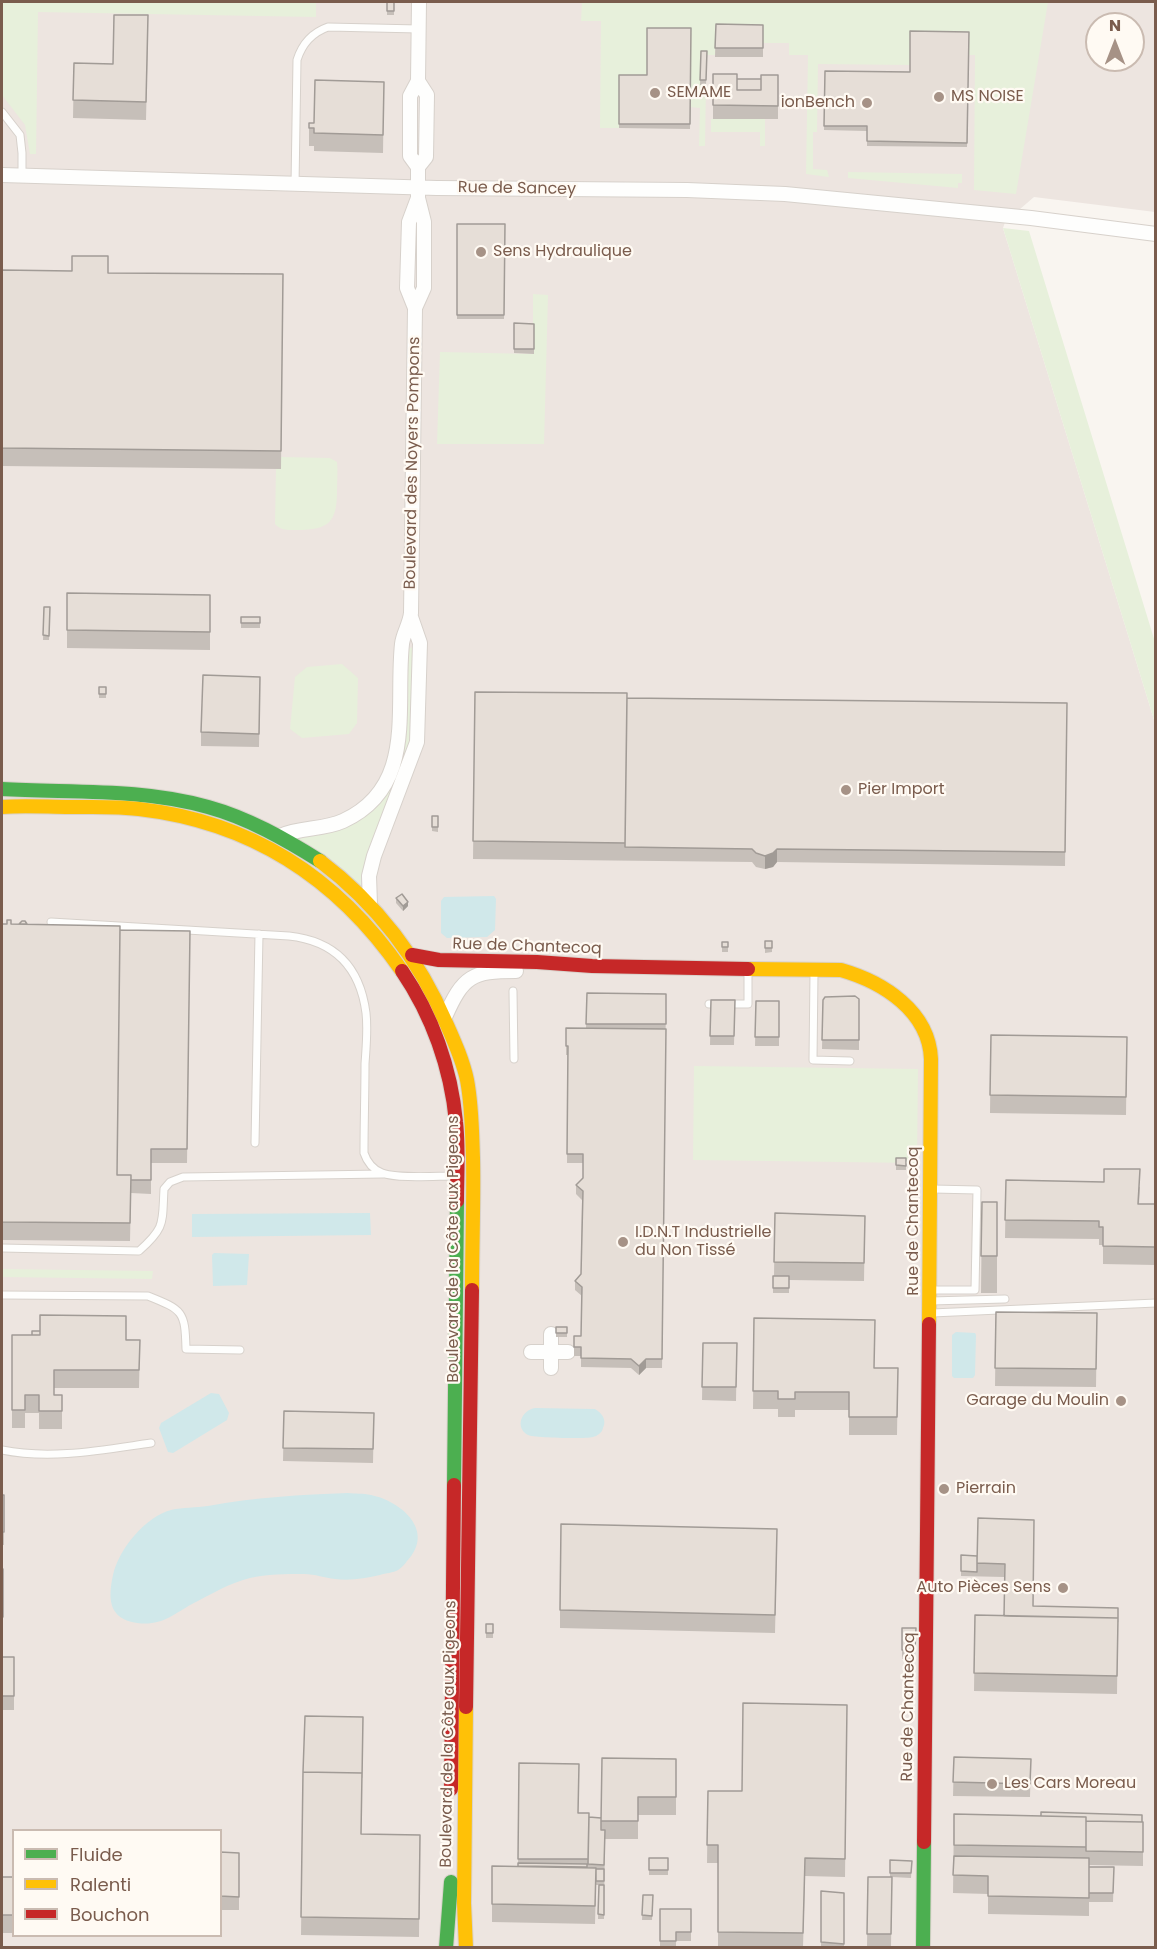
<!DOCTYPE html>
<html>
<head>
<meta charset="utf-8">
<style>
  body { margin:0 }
  #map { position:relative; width:1157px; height:1949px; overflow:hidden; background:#f9f5f0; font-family:Poppins,sans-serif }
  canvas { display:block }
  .frame { position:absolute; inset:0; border:3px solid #7a5c4d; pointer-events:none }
  .legend { position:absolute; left:12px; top:1829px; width:210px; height:108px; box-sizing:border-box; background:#fffaf3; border:2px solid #cabbb1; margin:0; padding:8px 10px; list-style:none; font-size:18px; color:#7a5c4d }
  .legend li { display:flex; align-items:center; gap:12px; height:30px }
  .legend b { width:30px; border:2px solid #cabbb1 }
  .north { position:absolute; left:1085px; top:12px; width:60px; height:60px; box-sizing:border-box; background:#fffaf3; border:2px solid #cabbb1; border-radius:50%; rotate:0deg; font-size:16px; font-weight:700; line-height:24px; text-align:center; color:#7a5c4d }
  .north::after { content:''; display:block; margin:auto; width:21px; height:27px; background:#a69286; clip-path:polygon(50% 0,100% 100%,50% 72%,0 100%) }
</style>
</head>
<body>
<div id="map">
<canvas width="1157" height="1949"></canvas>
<div class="frame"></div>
<ul class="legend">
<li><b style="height:8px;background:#4caf50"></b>Fluide</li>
<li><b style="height:8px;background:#ffc107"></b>Ralenti</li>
<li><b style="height:8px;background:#c62828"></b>Bouchon</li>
</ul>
<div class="north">N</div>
</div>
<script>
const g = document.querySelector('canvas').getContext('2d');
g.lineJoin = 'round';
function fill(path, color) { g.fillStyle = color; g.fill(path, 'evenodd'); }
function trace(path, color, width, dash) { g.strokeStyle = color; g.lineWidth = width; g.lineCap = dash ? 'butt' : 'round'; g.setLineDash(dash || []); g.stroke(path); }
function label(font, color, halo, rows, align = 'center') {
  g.font = font + ' Poppins,sans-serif'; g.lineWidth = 4.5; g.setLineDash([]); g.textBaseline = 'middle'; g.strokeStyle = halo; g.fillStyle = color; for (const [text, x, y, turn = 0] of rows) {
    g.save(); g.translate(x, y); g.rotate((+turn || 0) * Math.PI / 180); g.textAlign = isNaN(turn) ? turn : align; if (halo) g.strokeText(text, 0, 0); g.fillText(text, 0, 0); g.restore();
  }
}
fill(new Path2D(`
  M2 2H1155V212L1034 197 1005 222 1003 228 1155 723V1947L2 1948ZM1097 24H1133V60H1097ZM14 1830H220V1936H14Z`), '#ede5e0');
fill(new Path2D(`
  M2 2H316V17L38 12 36 154H30L25 125 2 95Z
  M582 2H1048L1016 194 974 190 975 55H968L910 65 818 64 817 132H813V169L827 170 829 177 806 174 808 55H789V43H763V34L716 33 715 55H701V85H706L705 146H699L700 108 690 107 647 79H619V128H600L601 21H581Z
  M711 119H765V146H760V132H711Z
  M848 172 962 174V183H958V188L848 178Z
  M1003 228 1029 231 1155 642V723Z
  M533 294 548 295 544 444H437L440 352 533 354Z
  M281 457 330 458 337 462C338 471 337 481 337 491 337 522 329 530 297 530 289 530 281 531 275 524L276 469H281Z
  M415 645 412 738 362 874 361 887 297 839 341 828 388 786 406 651Z
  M342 664 358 678 357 723 349 734 302 738 290 729 295 677 307 667Z
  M694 1066 918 1069 917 1163 693 1160Z
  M2 1269 153 1271 152 1279 2 1277Z`), '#e7f0db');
fill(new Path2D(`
  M494 896 496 899 495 930 487 937 447 938 441 933V901L444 897Z
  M370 1213 371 1235 192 1237V1214Z
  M214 1253 249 1254 247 1285 213 1286 212 1255Z
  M956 1332 975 1333 976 1335 975 1375 973 1378H954L952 1376V1335Z
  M211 1393 219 1394 229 1413 227 1420 173 1453 168 1452 159 1428 161 1423Z
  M535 1408 595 1409C602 1413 607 1420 603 1428 602 1433 597 1436 593 1437 586 1439 533 1438 528 1435 514 1427 522 1410 535 1408Z
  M348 1493C355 1494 363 1493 371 1495 401 1501 436 1531 407 1561 405 1564 401 1568 398 1570 393 1573 386 1573 380 1575 366 1578 351 1581 335 1579 325 1578 315 1574 304 1574 287 1574 266 1574 250 1578 229 1583 210 1595 192 1604 172 1615 162 1626 137 1623 108 1619 108 1598 113 1575 119 1549 145 1517 171 1510 183 1507 196 1508 208 1506 254 1497 301 1495 348 1493Z`), '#d0e8ea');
const lane = new Path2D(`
  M2 112 20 135 22 153V176
  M295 185 297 60C302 44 311 33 328 27L419 29
  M51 922 289 936C335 941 360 967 366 1013 368 1030 366 1048 365 1064 365 1094 364 1123 364 1153 367 1162 372 1169 382 1173 398 1179 436 1176 454 1176
  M814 973 813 1060 850 1061
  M513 991 514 1059
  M709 1004H748V969
  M255 1143 259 934
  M2 1248 139 1251C166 1227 162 1223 164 1189L170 1182 183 1177 383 1174
  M930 1290H975L977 1190 933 1189
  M2 1295 148 1296C183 1310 185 1311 186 1349L240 1350
  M930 1301 1005 1299
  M932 1313 1156 1303
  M2 1450C51 1460 102 1450 151 1443`);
const street = new Path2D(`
  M418 167 426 157 427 95 418 81
  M2 175 437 188 687 190 785 194 1031 218 1156 234
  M415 308 407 288 409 222 418 198
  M280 836C300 827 323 830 343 821 417 787 395 709 402 644 403 634 410 624 411 613L415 308 424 288V222L418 198V167L410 156V96L418 81 419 2
  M370 904 369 876 374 856 417 742 420 643 411 617
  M445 1017C463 976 472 971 516 971
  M531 1352H568
  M551 1368V1334`);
const fast = new Path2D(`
  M2 789C70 793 142 788 208 807 248 818 285 839 320 861
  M454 1485 457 1201
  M446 1948 451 1882
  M923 1948 924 1842`);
const slow = new Path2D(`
  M2 807C25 805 48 807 70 807 93 807 116 806 139 809 252 822 338 878 402 971
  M320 861C377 904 419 959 447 1025 455 1043 463 1061 467 1080 472 1106 472 1132 473 1158 474 1202 472 1246 472 1290
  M748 969 841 970C883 982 929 1011 931 1059L929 1324
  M466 1948 464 1903 466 1707`);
const jam = new Path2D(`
  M412 955 439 960 537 962 592 966 748 969
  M402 971C432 1015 451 1068 456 1122 459 1148 457 1175 457 1201
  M466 1707 472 1290
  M451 1789 454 1485
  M924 1842 929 1324`);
trace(lane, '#d7d1cb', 9);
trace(street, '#d7d1cb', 16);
trace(fast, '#d9d2cb', 16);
trace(slow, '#d9d2cb', 16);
trace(jam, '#d9d2cb', 16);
trace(lane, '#fefefd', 7);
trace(street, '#fefefd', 14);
trace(fast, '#4caf50', 14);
trace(slow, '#ffc107', 14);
trace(jam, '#c62828', 14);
fill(new Path2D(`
  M387 2H394V15H387Z
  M821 2H836V3H821Z
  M716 24 763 25V57H715Z
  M691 28 690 129 619 128V75H647Z
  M969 32 967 147 867 146V131L824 130 825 71 910 72Z
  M148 33 146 120 73 118 74 63 113 64Z
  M701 51H707L706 85H700Z
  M713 74 737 79H761L778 75V119H713Z
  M384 82 383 153 314 151V146H309V123H314Z
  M457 224H505L504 319H457Z
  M2 270 108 273 283 274 281 469 2 466Z
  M514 323 534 324V354L514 353Z
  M67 593 210 595V650L67 648Z
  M44 607H50L49 640H43Z
  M260 617V628H241V623Z
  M99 687H106V698H99Z
  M260 690 259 747 201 746V732Z
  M475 692 627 698 1067 703 1065 866 777 862 773 867 765 869 756 867 752 862 473 859Z
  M438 816V832L432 831V827Z
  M396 898 408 906 403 911 396 903Z
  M2 924H27L120 930 190 931 187 1163H151V1194L131 1193 130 1241 2 1240Z
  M765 941H772V952L765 953Z
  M722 942H728V952H722Z
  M587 993 666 994 662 1368H646L639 1375 631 1368 581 1367V1356H574V1336H581L582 1296 575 1290V1281L581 1274 582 1200 576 1194V1185L583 1178V1163H567L568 1055H566V1028H586Z
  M859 999V1050L822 1049 823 1000Z
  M711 1000H735L734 1045H710Z
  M756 1001H779V1046H755Z
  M991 1035 1127 1037 1126 1115 990 1113Z
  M896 1158H906V1170H896Z
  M1006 1180 1140 1187 1139 1204H1155V1265L1103 1264V1245H1099V1239L1005 1238Z
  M982 1202H997V1293H981Z
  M775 1213 865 1216 864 1281 789 1280V1293H773V1276H774Z
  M996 1312 1097 1313 1096 1387 995 1386Z
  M754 1318 874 1368H898L897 1435H849V1410H795V1417H778V1409H753Z
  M556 1327H567V1337H556Z
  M12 1335 140 1340 139 1388H54V1395H62V1429H39V1413H25V1428H12Z
  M703 1343H737L736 1401 702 1400Z
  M284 1411 374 1413 373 1463 283 1461Z
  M2 1495H4V1545H2Z
  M978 1518 1033 1606 1118 1608 1117 1694 974 1691 975 1615 1004 1616V1577L961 1576V1571L977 1556Z
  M777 1547 775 1633 560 1628V1610Z
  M2 1569H3V1635H2Z
  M486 1624H493V1638H486Z
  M902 1628H916L915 1659H902Z
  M2 1657H14V1710H2Z
  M847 1705 845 1877 805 1876 803 1947H718V1863H707L708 1791H742Z
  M363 1717 361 1834 420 1835 419 1937 301 1935 303 1772Z
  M954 1757 1031 1759 1030 1797 953 1796Z
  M676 1759V1815H638V1839H605L604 1919H598L599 1885H596L595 1924 492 1922V1866H518L519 1763 579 1813 589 1817 601 1818Z
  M954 1814 1143 1822V1866L1089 1865V1867H1114L1113 1902H1089V1916L988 1914V1894L953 1893Z
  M220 1852 239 1853V1910H220Z
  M649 1858H668V1875H649Z
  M912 1861 911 1878 892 1877 891 1947H867L868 1877H890V1873Z
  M2 1877H14V1933H2Z
  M821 1891 844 1893V1947H821Z
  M643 1895H653L652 1920H642Z
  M660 1909H691V1941H676V1947H660Z`), '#c6bfb9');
fill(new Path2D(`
  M777 849V862L773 867 765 869V856Z
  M408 902V906L403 911V906Z
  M646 1359V1368L639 1375V1366Z`), '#a19b96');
const building = new Path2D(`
  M387 2H394V11H387Z
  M114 15H148L146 102 73 100 74 63 113 64Z
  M716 24 763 25V48H715Z
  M647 28H691L690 124H619V75H647Z
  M910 31 969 32 967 143 867 141V126H824L825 71 910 72Z
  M701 51H707L706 80H700Z
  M713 74H737V90H761V75H778V106L713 105Z
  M737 79H761V90H737Z
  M315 80 384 82 383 135 314 133V128H309V123H314Z
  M457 224H505L504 315H457Z
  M72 256H108V273L283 274 281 451 2 448V270L72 271Z
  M514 323 534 324V349H514Z
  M67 593 210 595V632L67 630Z
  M44 607H50L49 636 43 635Z
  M241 617H260V623H241Z
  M203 675 260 677 259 734 201 732Z
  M99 687H106V694H99Z
  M475 692 627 693 625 843 473 841Z
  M627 698 1067 703 1065 852 777 849 773 853 765 856 756 853 752 849 625 847Z
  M432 816H438V827H432Z
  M402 894 408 902 403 906 396 898Z
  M7 920H11V924L120 926 117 1175H131L130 1223 2 1222V924H7Z
  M22 921H25L27 924H19Z
  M120 930 190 931 187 1149H151V1180H131V1175H117Z
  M765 941H772V948H765Z
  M722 942H728V947H722Z
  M587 993 666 994V1024H586Z
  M855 996 859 999V1040H822L823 1000 825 997Z
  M711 1000H735L734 1036H710Z
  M756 1001H779V1037H755Z
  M566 1028 666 1029 662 1359H646L639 1366 631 1359 581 1358V1347H574V1336H581L582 1287 575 1281 581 1274 583 1191 576 1185 583 1178V1154H567L568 1046H566Z
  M991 1035 1127 1037 1126 1097 990 1095Z
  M896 1158H906V1166L896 1165Z
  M1104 1169H1140L1138 1204H1155V1247L1103 1246V1227H1099V1221L1005 1220 1006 1180 1104 1182Z
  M982 1202H997V1256H981Z
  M775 1213 865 1216 864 1263 774 1262Z
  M773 1276H789V1288H773Z
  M996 1312 1097 1313 1096 1369 995 1368Z
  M40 1315 126 1316V1340H140L139 1370H54V1395H62V1411H39V1395H25V1410H12V1335H40Z
  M754 1318 875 1320 874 1368H898L897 1417H849V1392H795V1399H778V1391H753Z
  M556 1327H567V1333H556Z
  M32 1331H40V1335H32Z
  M703 1343H737L736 1387H702Z
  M284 1411 374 1413 373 1449 283 1448Z
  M2 1495H4V1532H2Z
  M978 1518 1034 1520 1033 1606 1118 1608V1622V1618L1004 1616 1005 1564 977 1563Z
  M561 1524 777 1529 775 1615 560 1610Z
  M961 1555 977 1556V1572L961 1571Z
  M2 1569H3V1617H2Z
  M975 1615 1118 1618 1117 1676 974 1673Z
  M486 1624H493V1633H486Z
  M902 1628H916L915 1650H902Z
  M2 1657H14V1696H2Z
  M743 1703 847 1705 845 1859 805 1858 803 1933 718 1932V1845H707L708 1791H742Z
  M305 1716 363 1717 362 1778V1773L303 1772Z
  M954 1757 1031 1759 1030 1784 953 1782Z
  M602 1758 676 1759V1797H638V1821H601Z
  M519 1763 579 1764 578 1813H589L588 1859H518Z
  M303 1772 362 1773 361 1834 420 1835 419 1919 301 1917Z
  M1041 1812 1142 1815V1822L1086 1821V1825V1817L1041 1816Z
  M954 1814 1086 1817V1847L954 1845Z
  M589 1817 601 1818V1830H605L604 1865 588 1864Z
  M1086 1821 1143 1822V1852L1086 1851Z
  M220 1852 239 1853V1897L220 1896Z
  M954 1856 1089 1858V1898L988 1896V1876L953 1875Z
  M649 1858H668V1870H649Z
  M890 1860 912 1861 911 1873H890Z
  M518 1863 587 1864V1867L518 1866Z
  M492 1866 596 1868 595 1906 492 1904Z
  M1089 1867H1114L1113 1893H1089Z
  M596 1869H604V1881H596Z
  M2 1877H14V1915H2Z
  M868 1877H892L891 1934H867Z
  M599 1885H604V1915L598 1914Z
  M821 1891 844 1893V1944L821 1942Z
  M643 1895H653L652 1916 642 1915Z
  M660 1909H691V1932H676V1941H660Z`);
fill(building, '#e6ded7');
trace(building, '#a19b96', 1.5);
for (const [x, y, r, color] of [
  [655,93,6,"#a69286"],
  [939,97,6,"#a69286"],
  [867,103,6,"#a69286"],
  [481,252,6,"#a69286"],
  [846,790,6,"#a69286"],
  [623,1242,6,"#a69286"],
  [1121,1401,6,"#a69286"],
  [944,1489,6,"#a69286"],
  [1063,1588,6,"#a69286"],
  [992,1784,6,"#a69286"]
]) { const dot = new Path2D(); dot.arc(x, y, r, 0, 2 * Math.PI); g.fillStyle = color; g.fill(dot); trace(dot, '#fffaf3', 2); }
label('16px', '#7a5c4d', '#fffaf3', [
  ["SEMAME",667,93],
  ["MS NOISE",951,97],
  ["ionBench",855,103,"right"],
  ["Sens Hydraulique",493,252],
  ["Pier Import",858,790],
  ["I.D.N.T Industrielle",635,1233],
  ["du Non Tissé",635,1251],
  ["Garage du Moulin",1109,1401,"right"],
  ["Pierrain",956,1489],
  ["Auto Pièces Sens",1051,1588,"right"],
  ["Les Cars Moreau",1004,1784]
], 'left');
label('16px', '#7a5c4d', '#fffaf3', [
  ["Rue de Sancey",517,189,1],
  ["Boulevard des Noyers Pompons",413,463,-89],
  ["Rue de Chantecoq",527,947,2],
  ["Rue de Chantecoq",914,1221,-90],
  ["Boulevard de la Côte aux Pigeons",454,1249,-90],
  ["Rue de Chantecoq",909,1707,-89],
  ["Boulevard de la Côte aux Pigeons",449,1734,-89]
]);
</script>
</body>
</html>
